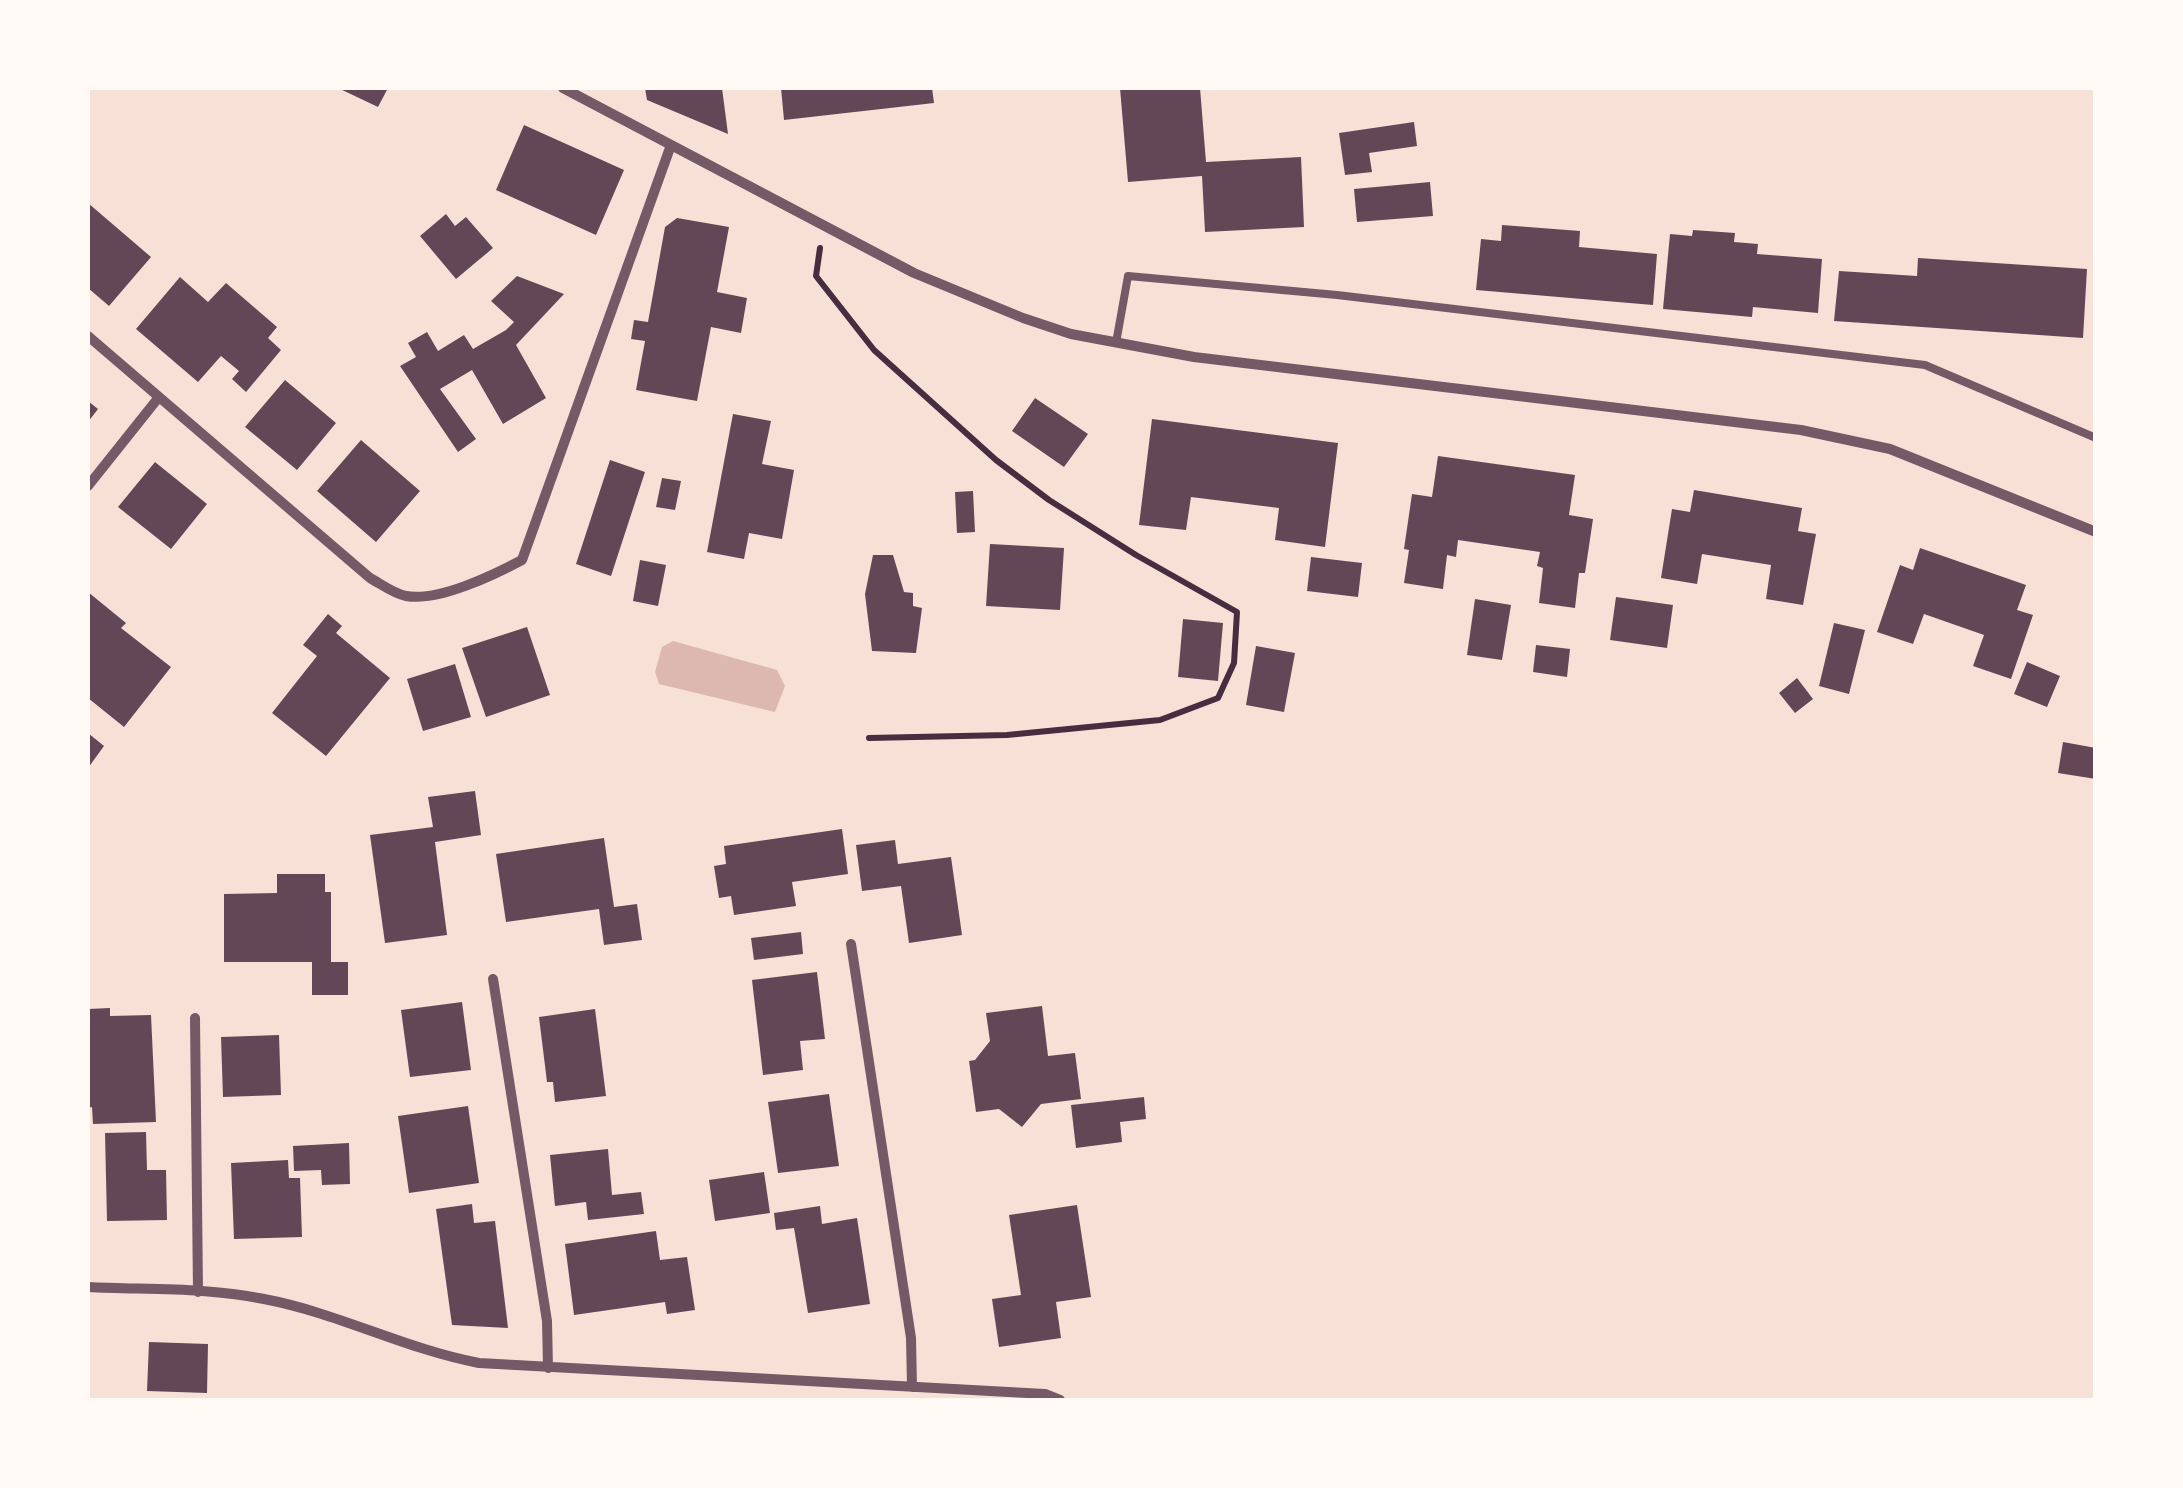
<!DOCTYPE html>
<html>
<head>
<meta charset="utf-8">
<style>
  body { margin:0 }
  #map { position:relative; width:2183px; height:1488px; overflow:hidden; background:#f7e1d7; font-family:Figtree,sans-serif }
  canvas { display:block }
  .frame { position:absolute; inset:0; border:90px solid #fffaf5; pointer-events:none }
</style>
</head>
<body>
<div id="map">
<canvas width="2183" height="1488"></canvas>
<div class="frame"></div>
</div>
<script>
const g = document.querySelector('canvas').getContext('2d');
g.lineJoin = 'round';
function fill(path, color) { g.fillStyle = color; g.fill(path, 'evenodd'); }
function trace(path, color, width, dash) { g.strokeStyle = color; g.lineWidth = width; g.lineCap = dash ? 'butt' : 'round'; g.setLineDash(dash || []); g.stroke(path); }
fill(new Path2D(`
  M673 641 777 670 785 686 775 712 659 684 655 672 662 647Z`), '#dcb8b0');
fill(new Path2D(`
  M338 88H388L378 107Z
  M645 88H722L728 134 647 100Z
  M781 88H932L934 103 784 120Z
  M1120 88H1200L1206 162 1301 157 1304 227 1205 232 1202 176 1128 182Z
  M1414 122 1417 146 1369 153 1372 172 1345 175 1339 133Z
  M524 125 624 170 596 235 496 190Z
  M1430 182 1433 216 1357 222 1354 189Z
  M88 203 151 257 109 306 88 288Z
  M446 214 455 226 466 217 493 248 456 279 420 236Z
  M677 218 729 227 717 292 747 298 741 333 711 327 697 401 636 390 645 341 631 339 634 320 648 322 665 227Z
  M1502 225 1580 231 1579 247 1657 254 1653 305 1476 290 1481 239 1501 241Z
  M1693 230 1735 233 1734 242 1758 244 1757 254 1822 259 1818 313 1753 307 1752 317 1663 309 1670 234 1692 236Z
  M1918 258 2087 269 2083 338 1834 321 1839 271 1917 276Z
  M517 276 564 294 516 345 546 398 503 424 472 370 440 389 476 439 458 452 400 366 416 357 408 343 427 332 438 351 464 335 473 349 506 330 514 322 491 301Z
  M180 277 208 302 226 283 277 327 268 338 281 350 246 392 232 379 239 371 221 356 198 382 136 329Z
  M285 380 336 423 297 470 245 427Z
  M1035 398 1088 434 1064 467 1012 431Z
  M88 401 98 409 88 422Z
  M733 414 771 421 762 464 794 470 782 539 749 533 744 559 707 552Z
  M1152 419 1338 443 1325 547 1275 540 1279 508 1191 497 1186 530 1139 525Z
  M361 440 420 491 376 542 317 491Z
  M1438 456 1575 475 1569 515 1593 519 1585 573H1579L1575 608 1539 603 1543 568 1537 566 1540 552 1458 540 1456 557 1447 555 1443 589 1404 583 1409 550 1404 549 1412 494 1432 497Z
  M610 460 645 472 611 576 576 564Z
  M155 462 207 504 171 549 118 507Z
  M662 478 681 481 675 510 656 507Z
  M1694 490 1802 508 1798 531 1816 534 1803 605 1766 599 1771 565 1702 554 1697 584 1661 578 1672 509 1690 512Z
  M973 491 975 532 957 533 955 492Z
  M990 544 1064 548 1060 610 986 606Z
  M1920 548 2026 585 2017 610 2033 615 2011 679 1973 666 1984 635 1924 614 1913 644 1877 632 1900 565 1913 570Z
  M873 555H893L904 592 913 593V606L922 608 916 653 872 651 865 594Z
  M1311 557 1362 563 1358 597 1307 591Z
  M640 560 666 565 658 606 633 601Z
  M88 592 126 623 121 628 171 667 124 727 88 698Z
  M1616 597 1673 605 1667 648 1610 640Z
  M1475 599 1511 605 1502 660 1467 655Z
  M328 614 342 626 336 633 390 678 326 756 272 713 317 656 303 645Z
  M1183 619 1223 623 1218 681 1178 677Z
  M1834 623 1865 630 1849 694 1819 686Z
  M527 627 550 695 486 717 462 648Z
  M1536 645 1570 649 1567 677 1533 672Z
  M1256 646 1295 653 1284 712 1246 705Z
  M2027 662 2060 676 2047 707 2014 694Z
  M455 664 471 717 423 731 407 679Z
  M1797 678 1813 699 1795 713 1779 693Z
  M88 733 104 746 88 768Z
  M2063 742 2096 748V779L2058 773Z
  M475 791 481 835 435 842 447 935 385 943 370 835 433 827 428 797Z
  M842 829 848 874 792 882 796 906 734 915 731 896 719 898 714 866 726 864 724 846Z
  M604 838 614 907 637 904 642 940 604 945 599 909 506 922 496 854Z
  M895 840 898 864 951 857 962 935 909 943 901 886 862 891 856 845Z
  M277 874H325V892H331V962H348V995H312V962H224V894L277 893Z
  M801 932 803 954 754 960 751 938Z
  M817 972 825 1039 800 1041 803 1070 763 1075 752 980Z
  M462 1002 471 1070 410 1077 401 1010Z
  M1042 1006 1048 1056 1075 1053 1081 1099 1041 1104 1022 1127 999 1109 976 1112 969 1061 975 1060 990 1041 986 1013Z
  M110 1008V1016L151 1015 156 1122 93 1124 92 1107 88 1108V1009Z
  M595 1009 606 1096 555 1102 553 1082H547L539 1017Z
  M279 1035 281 1095 223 1097 221 1037Z
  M829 1094 839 1166 778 1173 768 1102Z
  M1144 1097 1146 1119 1120 1122 1122 1142 1076 1148 1071 1105Z
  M468 1106 479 1183 409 1193 398 1116Z
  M146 1132 147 1170H166L167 1220 107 1221 105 1133Z
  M349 1143 350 1184 322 1185 321 1170 294 1171 293 1146Z
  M608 1149 612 1195 641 1192 644 1214 588 1220 586 1202 555 1206 550 1155Z
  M288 1160 289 1178H300L302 1237 234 1239 231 1163Z
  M764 1172 770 1213 715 1221 709 1180Z
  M472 1204 474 1223 495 1221 508 1328 452 1325 436 1209Z
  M1077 1205 1091 1297 1056 1302 1061 1338 999 1347 992 1299 1021 1295 1009 1215Z
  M820 1206 822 1224 857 1218 870 1304 808 1313 794 1228 776 1230 774 1213Z
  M656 1231 660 1260 687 1257 695 1310 667 1314 665 1302 574 1315 565 1244Z
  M149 1342 208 1344 207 1393 147 1391Z`), '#644757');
trace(new Path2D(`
  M820 248 816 276 874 350 996 460 1049 500 1136 555 1237 612 1234 663 1218 698 1160 720 1007 735 869 738`), '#4a2c40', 6);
trace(new Path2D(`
  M1116 343 1128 276 1337 295 1925 365 2096 438`), '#755966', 8);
trace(new Path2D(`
  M563 88 914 273 1023 318 1071 334 1194 357 1801 430 1890 449 2096 532
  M88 336 370 578C381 584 394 594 406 596 438 602 494 575 522 560L671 145
  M88 486 159 397
  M851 944 911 1338 912 1387
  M493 979 547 1321 548 1368
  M195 1018 198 1292
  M88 1287C146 1290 207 1287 264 1299 338 1313 405 1349 479 1363L1045 1394 1060 1400`), '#755966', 10);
</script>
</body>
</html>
